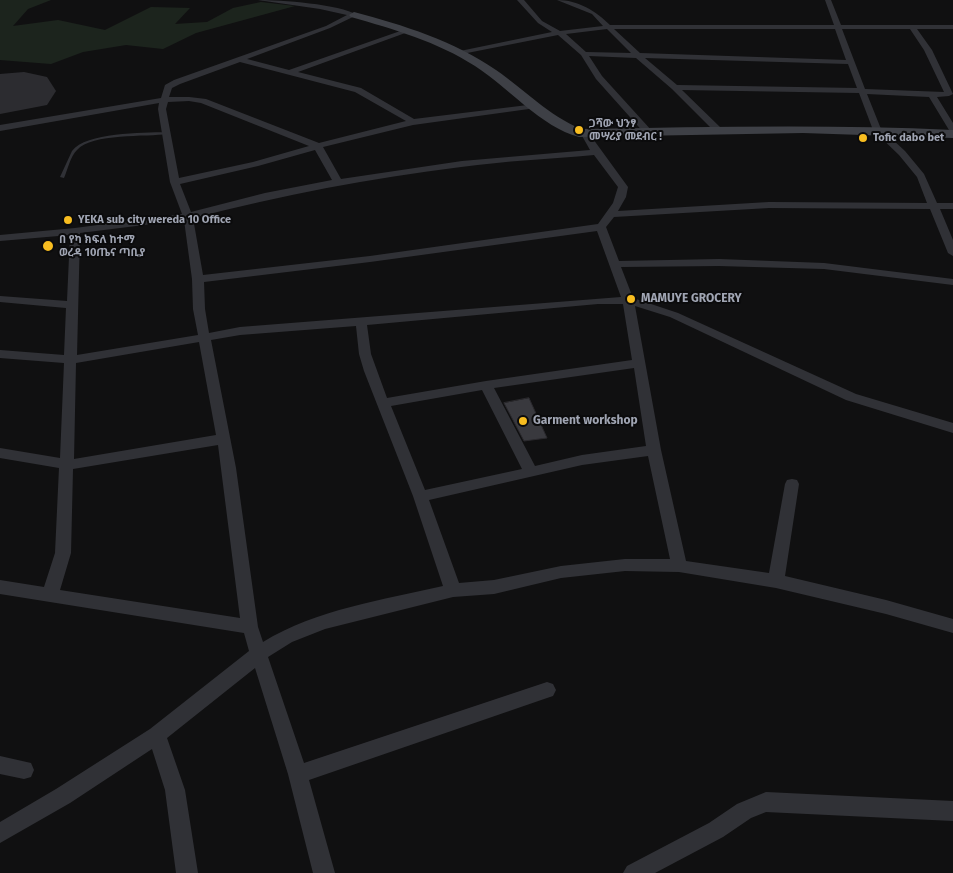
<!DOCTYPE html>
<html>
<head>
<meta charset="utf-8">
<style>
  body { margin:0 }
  canvas { display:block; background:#101011 }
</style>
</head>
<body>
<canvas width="953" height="873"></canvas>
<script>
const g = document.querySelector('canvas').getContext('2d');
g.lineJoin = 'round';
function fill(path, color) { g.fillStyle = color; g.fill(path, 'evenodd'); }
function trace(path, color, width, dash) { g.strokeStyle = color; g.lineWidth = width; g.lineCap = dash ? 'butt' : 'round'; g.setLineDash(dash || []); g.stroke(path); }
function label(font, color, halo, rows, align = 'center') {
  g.font = font + ' "Fira Sans","Noto Sans Ethiopic",sans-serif'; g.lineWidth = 4; g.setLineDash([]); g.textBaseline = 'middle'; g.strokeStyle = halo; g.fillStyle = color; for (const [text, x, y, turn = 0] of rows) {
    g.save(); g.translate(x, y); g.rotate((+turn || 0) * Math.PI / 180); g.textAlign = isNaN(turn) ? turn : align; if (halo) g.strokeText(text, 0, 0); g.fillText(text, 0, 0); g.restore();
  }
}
fill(new Path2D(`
  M0 0H51L28 9 13 26 58 20 105 30 151 7 190 8 175 24 207 22 233 8 261 2 295 6 196 33 163 49 126 45 83 52 51 64 0 60Z`), '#1c241d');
fill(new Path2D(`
  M24 72 47 77 56 91 47 105 0 114V74Z`), '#2c2c30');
const building = new Path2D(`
  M529 398 547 438 524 441 504 403Z`);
fill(building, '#39393e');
trace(building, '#2a292d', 1);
fill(new Path2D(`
  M166 132 168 133V134C146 137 92 133 77 150 70 157 68 169 64 178L60 177 72 151C86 132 143 133 166 132Z`), '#303136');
fill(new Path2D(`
  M258 0C280 0 340 4 357 15L330 28 247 59 289 70 406 29 409 31 408 32 298 72 361 88 414 119 536 104 540 106 536 108 413 125 323 147 341 179 462 161 590 150 581 134 585 131 588 132 628 187 626 197 618 211 769 202 927 203 917 177 899 155 873 130 859 93 682 90 721 128V132H715L672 89 636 58 589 56 602 76 652 131V135H646L596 79 581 55 558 35 457 55V51H460L552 32 538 23 517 0H524L542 21 560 31 603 26 592 14 557 0C578 0 596 11 610 25H834L825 0H831L841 25H953V29H917L932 50 953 94 949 96 937 97 953 123V133L949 130 929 97 867 94 881 129 905 151 924 174 937 203H953V209H940L953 240V256L948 253 930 209 769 208 614 217 606 227 619 261 719 259 824 263 953 279V285L824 269 719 266 621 267 633 298 678 313 856 394 953 423V433L846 400 670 317 635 306 661 450 686 561 769 573 785 484 787 480 792 479 797 480 799 484 785 576 886 600 953 619V633L886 614 776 588 679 572 625 571 561 578 494 594 453 597 325 629 292 642 268 657 304 763 547 682 553 684 556 690 553 696 547 698 309 780 335 873H313L288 774 255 668 167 738 185 790 198 873H176L165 790 152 749 70 803 0 843V822L56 789 150 729 249 651 244 633 0 594V580L44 587 55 553 59 468 0 458V448L60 458 64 363 0 358V350L64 355 66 308 0 302V296L67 301 70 235 0 241V235L75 228 182 214 170 182 158 109 159 103 0 131V125L161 98 165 85 174 80 326 26 347 15 320 9ZM607 29 631 53 586 52 566 34ZM614 29H835L846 60 640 53ZM842 29H910L924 50 944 92 865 89ZM645 58 848 64 857 88 677 85ZM240 62 355 92 406 121 319 143 206 99 189 97H169L172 88 180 84ZM189 101 201 103 309 146 253 162 179 178 166 109 168 102ZM315 150 332 180 265 193 191 212 180 184 258 166ZM594 155 618 187 613 203 598 224 370 256 203 275 193 218C282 195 371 178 461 167 505 161 550 159 594 155ZM184 220 192 279 193 309 198 335 77 355 80 233ZM597 231 621 297 240 327 209 333 205 309 204 282 370 262ZM598 304H623L632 360 486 381 387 398 371 354 367 325ZM356 326 359 354 364 371 413 496 443 586C383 600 317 609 263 642L258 627 236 468 211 340 240 335ZM199 342 216 435 74 459 76 363ZM634 368 646 446 582 455 535 466 494 388ZM482 390 522 469 425 490 391 406ZM218 445 240 618 60 590 71 553 73 469ZM648 456 670 559H625L561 566 494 580 459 583 429 500 582 465Z
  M0 756 31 763 34 770 31 777 24 779 0 774Z
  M766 792 953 801V821L766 812 751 818 723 837 655 873H623L627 866 709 823 737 804Z`), '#303136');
fill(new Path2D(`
  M354 12C403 25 454 41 496 70 525 90 548 115 581 129 705 127 829 124 953 130V138L803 133 579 137C541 127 508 87 475 66 438 42 393 29 351 17L349 15Z`), '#3e4046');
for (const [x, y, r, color] of [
  [579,130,5,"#f8bd20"],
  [863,138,5,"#f8bd20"],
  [68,220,5,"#f8bd20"],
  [48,246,6,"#f8bd20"],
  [631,299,5,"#f8bd20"],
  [523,421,5,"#f8bd20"]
]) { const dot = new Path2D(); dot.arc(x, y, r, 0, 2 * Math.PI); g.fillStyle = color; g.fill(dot); trace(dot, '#0b0b0c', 2); }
label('bold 11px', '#a0a5b3', '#0b0b0c', [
  ["ጋሻው ህንፃ",589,124],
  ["መሣሪያ መደብር !",589,137],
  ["Tofic dabo bet",873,138],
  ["YEKA sub city wereda 10 Office",78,220],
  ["በ የካ ክፍለ ከተማ",59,240],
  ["ወረዳ 10ጤና ጣቢያ",59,253]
], 'left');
label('bold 12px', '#a0a5b3', '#0b0b0c', [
  ["MAMUYE GROCERY",641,299],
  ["Garment workshop",533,421]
], 'left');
</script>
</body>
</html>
